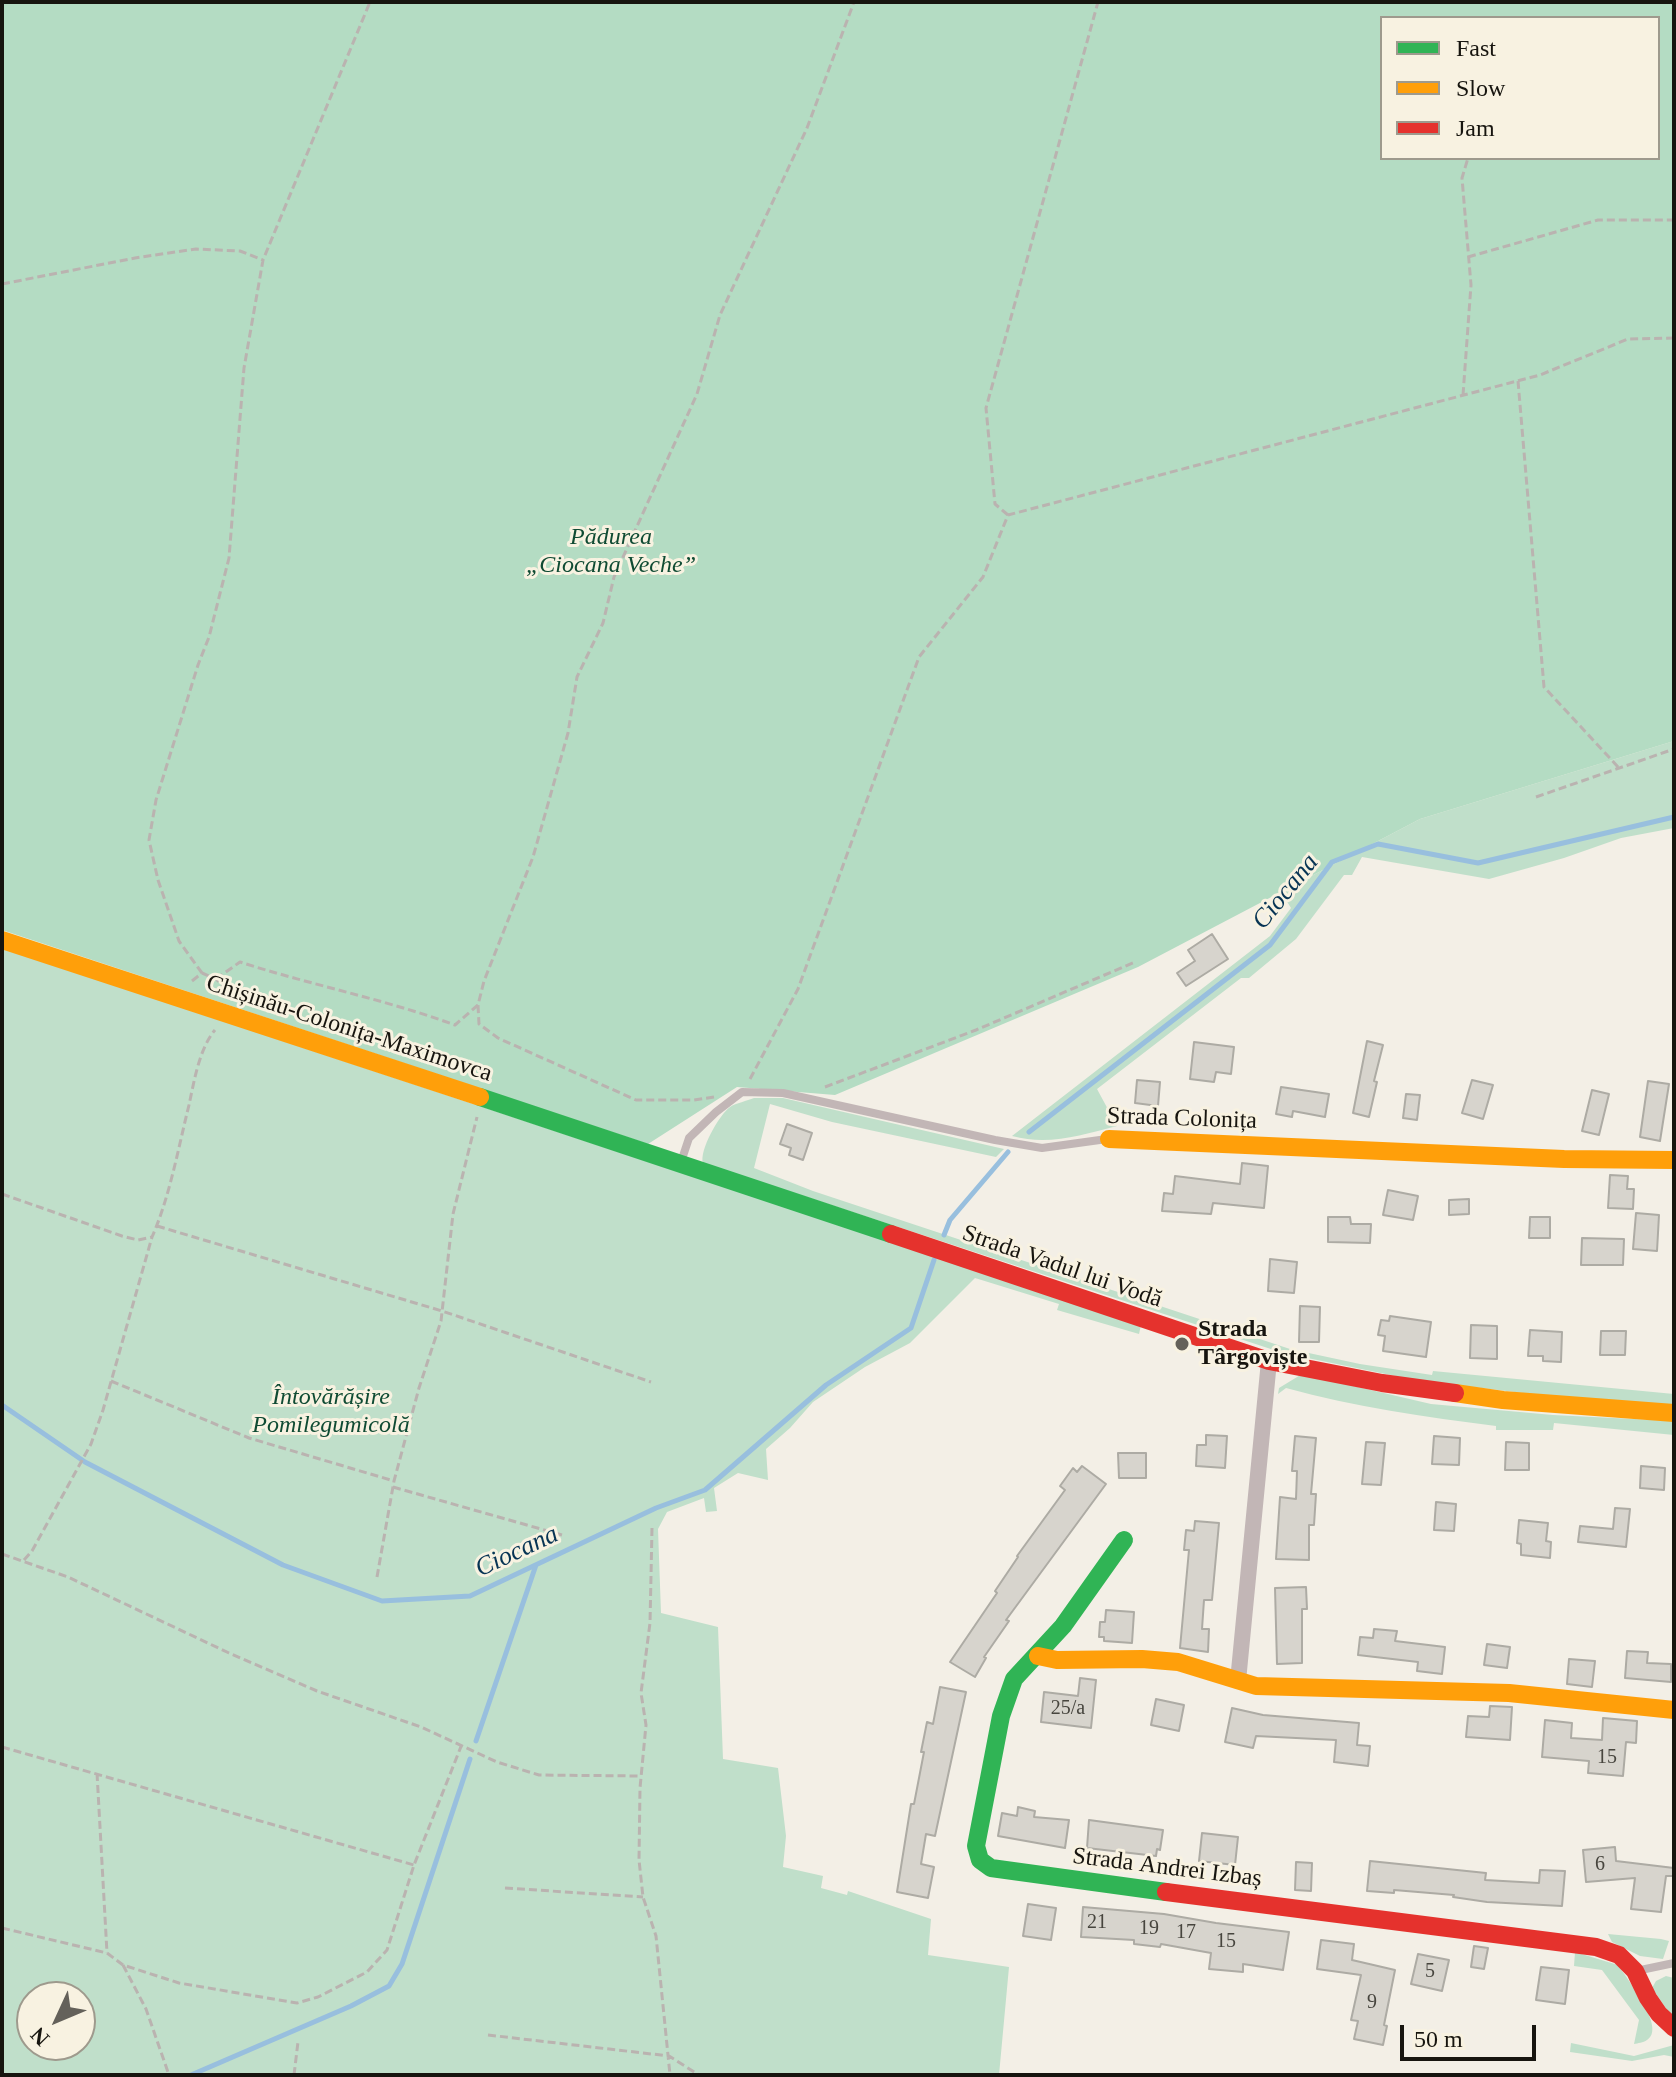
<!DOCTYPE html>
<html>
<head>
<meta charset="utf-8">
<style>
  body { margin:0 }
  #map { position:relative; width:1676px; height:2077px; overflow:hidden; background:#f3efe6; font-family:"Times New Roman",serif }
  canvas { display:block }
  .frame { position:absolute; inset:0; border:4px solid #17150f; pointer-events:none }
  .legend { position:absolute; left:1380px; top:16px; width:280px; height:144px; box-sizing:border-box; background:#f8f2e1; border:2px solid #9e9a8d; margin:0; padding:10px 14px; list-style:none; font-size:24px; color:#17150f }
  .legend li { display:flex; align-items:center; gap:16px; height:40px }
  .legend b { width:40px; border:2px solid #9e9a8d }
  .north { position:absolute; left:16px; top:1981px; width:80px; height:80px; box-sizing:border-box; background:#f8f2e1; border:2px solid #9e9a8d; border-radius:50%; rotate:226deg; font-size:22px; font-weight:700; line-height:32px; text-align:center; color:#17150f }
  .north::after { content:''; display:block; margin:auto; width:28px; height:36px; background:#64615a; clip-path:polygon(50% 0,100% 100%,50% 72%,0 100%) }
  .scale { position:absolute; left:1400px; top:2025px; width:136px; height:36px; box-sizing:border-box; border:4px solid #17150f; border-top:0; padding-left:10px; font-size:24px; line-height:28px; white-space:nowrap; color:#17150f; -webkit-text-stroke:6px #f8f2e1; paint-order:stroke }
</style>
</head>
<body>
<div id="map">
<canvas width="1676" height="2077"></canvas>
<div class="frame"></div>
<ul class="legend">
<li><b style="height:10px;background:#30b455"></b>Fast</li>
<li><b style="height:10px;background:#ff9f0a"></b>Slow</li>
<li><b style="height:10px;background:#e5322d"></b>Jam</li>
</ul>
<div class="north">N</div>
<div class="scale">50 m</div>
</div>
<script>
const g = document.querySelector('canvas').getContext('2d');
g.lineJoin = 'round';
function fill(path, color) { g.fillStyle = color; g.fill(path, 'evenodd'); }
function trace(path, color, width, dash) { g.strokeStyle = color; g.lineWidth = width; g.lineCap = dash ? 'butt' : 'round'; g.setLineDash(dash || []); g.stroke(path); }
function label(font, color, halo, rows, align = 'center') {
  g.font = font + ' "Times New Roman",serif'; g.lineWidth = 6; g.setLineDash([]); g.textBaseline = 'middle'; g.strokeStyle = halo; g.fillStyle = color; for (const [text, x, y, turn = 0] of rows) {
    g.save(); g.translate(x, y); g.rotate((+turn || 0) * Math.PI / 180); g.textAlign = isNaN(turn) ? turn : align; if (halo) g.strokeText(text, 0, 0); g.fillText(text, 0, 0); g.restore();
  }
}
fill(new Path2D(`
  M1674 741V828L1621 838 1564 858 1489 879 1362 857 1352 875H1344L1296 939 1249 978H1241L1097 1089 1117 1126C1081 1135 1049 1146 1012 1136L1270 936 1291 908 1281 892 1420 819Z
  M2 948 1141 1325 1139 1334 1057 1310 1059 1304 975 1278 910 1343 865 1367 813 1402 790 1428 766 1449 768 1480 738 1473 714 1488 717 1511 706 1512 704 1498 667 1512 658 1529 661 1613 718 1627 723 1759 778 1768 786 1836 783 1867 823 1876 821 1888 847 1895 848 1891 931 1919 928 1955 1009 1967 999 2075H2ZM32 1997H80V2045H32Z
  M754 1098H783L1004 1149 996 1157 832 1122 770 1104 754 1168 813 1191 1290 1349 1360 1364 1432 1375 1433 1371 1674 1394V1405L1548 1396 1415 1380 1283 1353 703 1163C699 1151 719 1115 730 1107 736 1103 747 1101 754 1098Z
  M1302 1374 1431 1404 1553 1415 1674 1421V1435L1554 1423 1553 1430H1496V1426C1425 1417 1355 1407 1286 1388L1278 1394 1279 1388Z
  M1608 1934 1661 1939 1669 1941 1663 1959 1640 1956 1612 1942Z
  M1575 1952 1618 1965C1627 1979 1667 2028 1647 2040 1643 2043 1638 2043 1634 2044L1639 2020 1602 1970 1574 1966Z
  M1666 1976 1674 1978V2020L1652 1988 1656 1981Z
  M1571 2043 1634 2056 1674 2045V2057L1664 2055 1632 2061 1570 2052Z`), '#c0dfca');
fill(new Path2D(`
  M2 2H1674V741L1420 819 1138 967 835 1095 737 1087 648 1144 2 930ZM1382 18H1658V158H1382Z`), '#b4dcc3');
trace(new Path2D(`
  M1029 1132 1270 945 1332 862 1378 844 1478 863 1674 817
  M944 1235 950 1220 1008 1152
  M2 1405 85 1462 283 1565 382 1601 470 1596 656 1508 705 1490 826 1385 911 1328 934 1260
  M476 1741 536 1565
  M191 2075 351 2006 389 1986 402 1964 470 1759`), '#98bfde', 5);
const building = new Path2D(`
  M1212 934 1228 959 1186 986 1177 973 1195 961 1188 950Z
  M1367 1041 1383 1045 1374 1081 1377 1082 1369 1117 1353 1113Z
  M1194 1042 1234 1047 1231 1074 1216 1072 1214 1082 1190 1079Z
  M1137 1080 1160 1082 1158 1106 1135 1103Z
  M1472 1080 1493 1085 1483 1119 1462 1113Z
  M1648 1081 1669 1084 1660 1141 1640 1137Z
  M1281 1087 1329 1094 1325 1117 1293 1111 1292 1117 1276 1114Z
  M1592 1090 1609 1094 1599 1135 1582 1131Z
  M1406 1094 1420 1095 1417 1120 1403 1118Z
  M787 1124 812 1133 803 1160 789 1155 791 1148 780 1144Z
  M1242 1163 1268 1166 1264 1208 1213 1203 1211 1214 1162 1211 1164 1193 1173 1194 1175 1176 1240 1184Z
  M1610 1175 1628 1176 1627 1189H1634L1633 1209 1608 1208Z
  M1388 1190 1418 1196 1413 1220 1383 1215Z
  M1469 1199V1214L1449 1215V1200Z
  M1636 1213 1659 1215 1657 1251 1633 1249Z
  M1328 1217H1350L1351 1224H1371L1370 1243 1328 1242Z
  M1530 1217H1550V1238H1529Z
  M1582 1238 1624 1239 1623 1265H1581Z
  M1270 1259 1297 1262 1294 1293 1268 1291Z
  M1300 1306 1320 1307 1319 1342H1299Z
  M1390 1316 1431 1322 1426 1357 1383 1351 1385 1336 1378 1335 1381 1320 1389 1321Z
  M1471 1325 1497 1326V1359L1470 1358Z
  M1530 1330 1562 1332 1561 1362 1543 1361V1356H1528Z
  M1601 1331H1626L1625 1355H1600Z
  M1206 1435 1227 1436 1225 1468 1196 1466 1197 1445H1206Z
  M1295 1436 1316 1438 1311 1494H1316L1314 1525H1309V1560L1276 1559 1280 1497 1296 1499 1297 1471H1292Z
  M1434 1436 1460 1438 1459 1465 1432 1464Z
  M1366 1442 1385 1443 1381 1485 1362 1484Z
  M1506 1442 1529 1443V1470H1505Z
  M1118 1453H1146V1478H1119Z
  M1082 1466 1106 1484 1006 1620 1009 1621 984 1657 986 1658 975 1677 950 1662 997 1593 995 1591 1018 1557 1017 1556 1065 1490 1060 1486 1073 1468 1077 1472Z
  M1641 1466 1665 1468 1664 1490 1640 1488Z
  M1436 1502 1456 1504 1454 1531 1434 1530Z
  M1615 1508 1630 1509 1626 1547 1578 1542 1580 1526 1613 1529Z
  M1519 1520 1548 1523 1546 1541 1551 1542 1550 1558 1521 1555V1544L1517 1543Z
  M1195 1521 1219 1523 1212 1600H1204L1202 1629H1209L1208 1652 1180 1648 1189 1550H1184L1186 1530 1194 1531Z
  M1306 1587 1307 1609H1302V1663L1277 1664 1275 1588Z
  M1106 1610 1134 1612 1132 1643 1104 1641V1637H1099L1100 1622H1105Z
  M1374 1629 1397 1631 1395 1641 1445 1647 1442 1674 1417 1671 1418 1662 1358 1655 1360 1637 1373 1638Z
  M1487 1644 1510 1647 1507 1668 1484 1665Z
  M1627 1651 1648 1652 1647 1663 1671 1664V1682L1625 1678Z
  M1569 1659 1595 1661 1592 1687 1567 1684Z
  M1080 1678 1096 1680 1091 1728 1041 1722 1044 1692 1078 1696Z
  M940 1687 966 1692 935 1836 926 1834 921 1864 934 1867 928 1898 897 1892 911 1804H914L924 1752H921L927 1722 933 1724Z
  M1156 1699 1184 1705 1179 1731 1151 1725Z
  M1490 1706 1512 1707 1510 1740 1466 1737 1468 1716 1489 1717Z
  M1232 1708 1263 1715 1359 1723 1357 1745 1370 1746 1368 1766 1334 1762 1336 1740 1256 1736 1253 1748 1225 1742Z
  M1603 1718 1637 1721 1636 1743 1626 1742 1623 1776 1588 1773 1589 1761 1542 1757 1545 1720 1572 1723 1571 1738 1602 1740Z
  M1018 1807 1035 1811 1034 1817 1069 1820 1065 1848 998 1836 1002 1813 1017 1816Z
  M1089 1820 1163 1830 1160 1850 1157 1849 1156 1856 1087 1848Z
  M1202 1833 1238 1837 1235 1865 1199 1861Z
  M1615 1847 1616 1861 1674 1868V1876H1666L1661 1912 1631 1909 1635 1878 1586 1882 1583 1850Z
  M1370 1861 1486 1873 1485 1880 1539 1883 1540 1870 1565 1871 1562 1906 1487 1902 1453 1897 1454 1895 1394 1890V1893L1367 1891Z
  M1296 1862 1312 1863 1311 1891 1295 1890Z
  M1028 1904 1056 1908 1051 1940 1023 1936Z
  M1083 1907 1164 1914 1216 1923 1289 1932 1283 1970 1243 1964V1972L1209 1969 1211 1953 1161 1944 1160 1947 1134 1944V1940L1081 1937Z
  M1321 1940 1354 1944 1352 1960 1395 1970 1384 2025 1387 2026 1383 2045 1354 2039 1358 2021 1351 2020 1361 1975 1317 1969Z
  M1474 1946 1488 1948 1484 1969 1471 1967Z
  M1418 1954 1449 1960 1442 1991 1411 1984Z
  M1541 1967 1569 1970 1565 2004 1536 2000Z`);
fill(building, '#d7d4cd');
trace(building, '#adaba4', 2);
trace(new Path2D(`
  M1468 257 1598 220H1674
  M2 284 135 258 196 249 240 251 263 260
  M1518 381 1544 687 1619 768
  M1463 395 1471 285 1462 178 1468 158
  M1008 515 995 504 986 408 1098 2
  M1536 797 1674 749
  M202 973 179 941 158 880 149 840 156 800 198 665 209 637 229 558 244 368 263 260 370 2
  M216 979 240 962C311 985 384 999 455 1025L478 1005
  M192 981 202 973 216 979 230 993
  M750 1079 798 989 919 657 983 577 1008 515 1540 375 1628 339 1674 338
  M825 1087 976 1030 1135 962
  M714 1097 694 1100H636L498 1038 479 1024 478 1005 484 981 533 857 568 733 577 677 603 623 614 577 697 394 720 315 807 128 854 2
  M2 1194 122 1236 138 1240 152 1237
  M157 1226 442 1311 651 1382
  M111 1381 249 1438 394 1481
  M393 1487 562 1535
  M652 1528 650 1623 641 1693 646 1725 640 1788 639 1860 643 1897 656 1936 670 2075
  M2 1554 68 1577 229 1653 317 1691 421 1727 497 1762 539 1775 641 1776
  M24 1560 32 1551 91 1444 103 1410 152 1237C170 1196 178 1149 189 1105 194 1082 199 1049 215 1030
  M377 1577 394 1481 419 1388 441 1321 453 1214 477 1117
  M2 1747 414 1865
  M97 1773 107 1953
  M505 1888 643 1897
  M2 1928 107 1953 123 1965 179 1983 297 2003 318 1997 367 1972 387 1950 414 1865 462 1744
  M123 1965 146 2009 169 2075
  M488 2035 669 2056 699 2075
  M294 2075 298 2042`), '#bab3b0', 3, [8, 4]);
trace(new Path2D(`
  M681 1162 689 1138 716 1112 742 1092 783 1093 995 1140 1042 1148 1107 1139
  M1636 1971 1674 1963`), '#c2b6b6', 8);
trace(new Path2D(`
  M1238 1681 1269 1361`), '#c2b6b6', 16);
trace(new Path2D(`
  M480 1097 891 1234
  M1124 1540 1063 1626 1014 1679 1001 1716 976 1846 980 1860 991 1868 1166 1892`), '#30b455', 18);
trace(new Path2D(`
  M2 940 480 1097
  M1109 1139 1564 1159 1674 1160
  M1455 1393 1503 1400 1674 1413
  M1038 1656 1057 1660 1142 1659 1178 1662 1256 1686 1509 1693 1674 1710`), '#ff9f0a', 18);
trace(new Path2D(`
  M891 1234 1269 1361 1382 1383 1455 1393
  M1166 1892 1596 1947 1619 1955 1635 1971 1648 1998 1659 2014 1674 2028`), '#e5322d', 18);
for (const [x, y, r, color] of [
  [1182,1344,8,"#64615a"]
]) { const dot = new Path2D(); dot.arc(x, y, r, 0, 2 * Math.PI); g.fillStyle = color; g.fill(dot); trace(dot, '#f8f2e1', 3); }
label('20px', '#47453e', null, [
  ["25/a",1068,1709],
  ["15",1607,1758],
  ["6",1600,1865],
  ["21",1097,1923],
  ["19",1149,1929],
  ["17",1186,1933],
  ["15",1226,1942],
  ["5",1430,1972],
  ["9",1372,2003]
]);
label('italic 24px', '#0f4b33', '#f8f2e1', [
  ["Pădurea",611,538],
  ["„Ciocana Veche”",611,566],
  ["Întovărășire",331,1398],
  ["Pomilegumicolă",331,1426]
]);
label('24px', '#17150f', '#f8f2e1', [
  ["Chișinău-Colonița-Maximovca",349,1029,18],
  ["Strada Colonița",1182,1119,2],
  ["Strada Vadul lui Vodă",1062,1267,19],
  ["Strada Andrei Izbaș",1167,1868,7]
]);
label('bold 24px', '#17150f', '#f8f2e1', [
  ["Strada",1198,1330],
  ["Târgoviște",1198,1358]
], 'left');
label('italic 26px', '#073454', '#f8f2e1', [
  ["Ciocana",1286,892,-51],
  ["Ciocana",517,1552,-25]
]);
</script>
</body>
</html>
